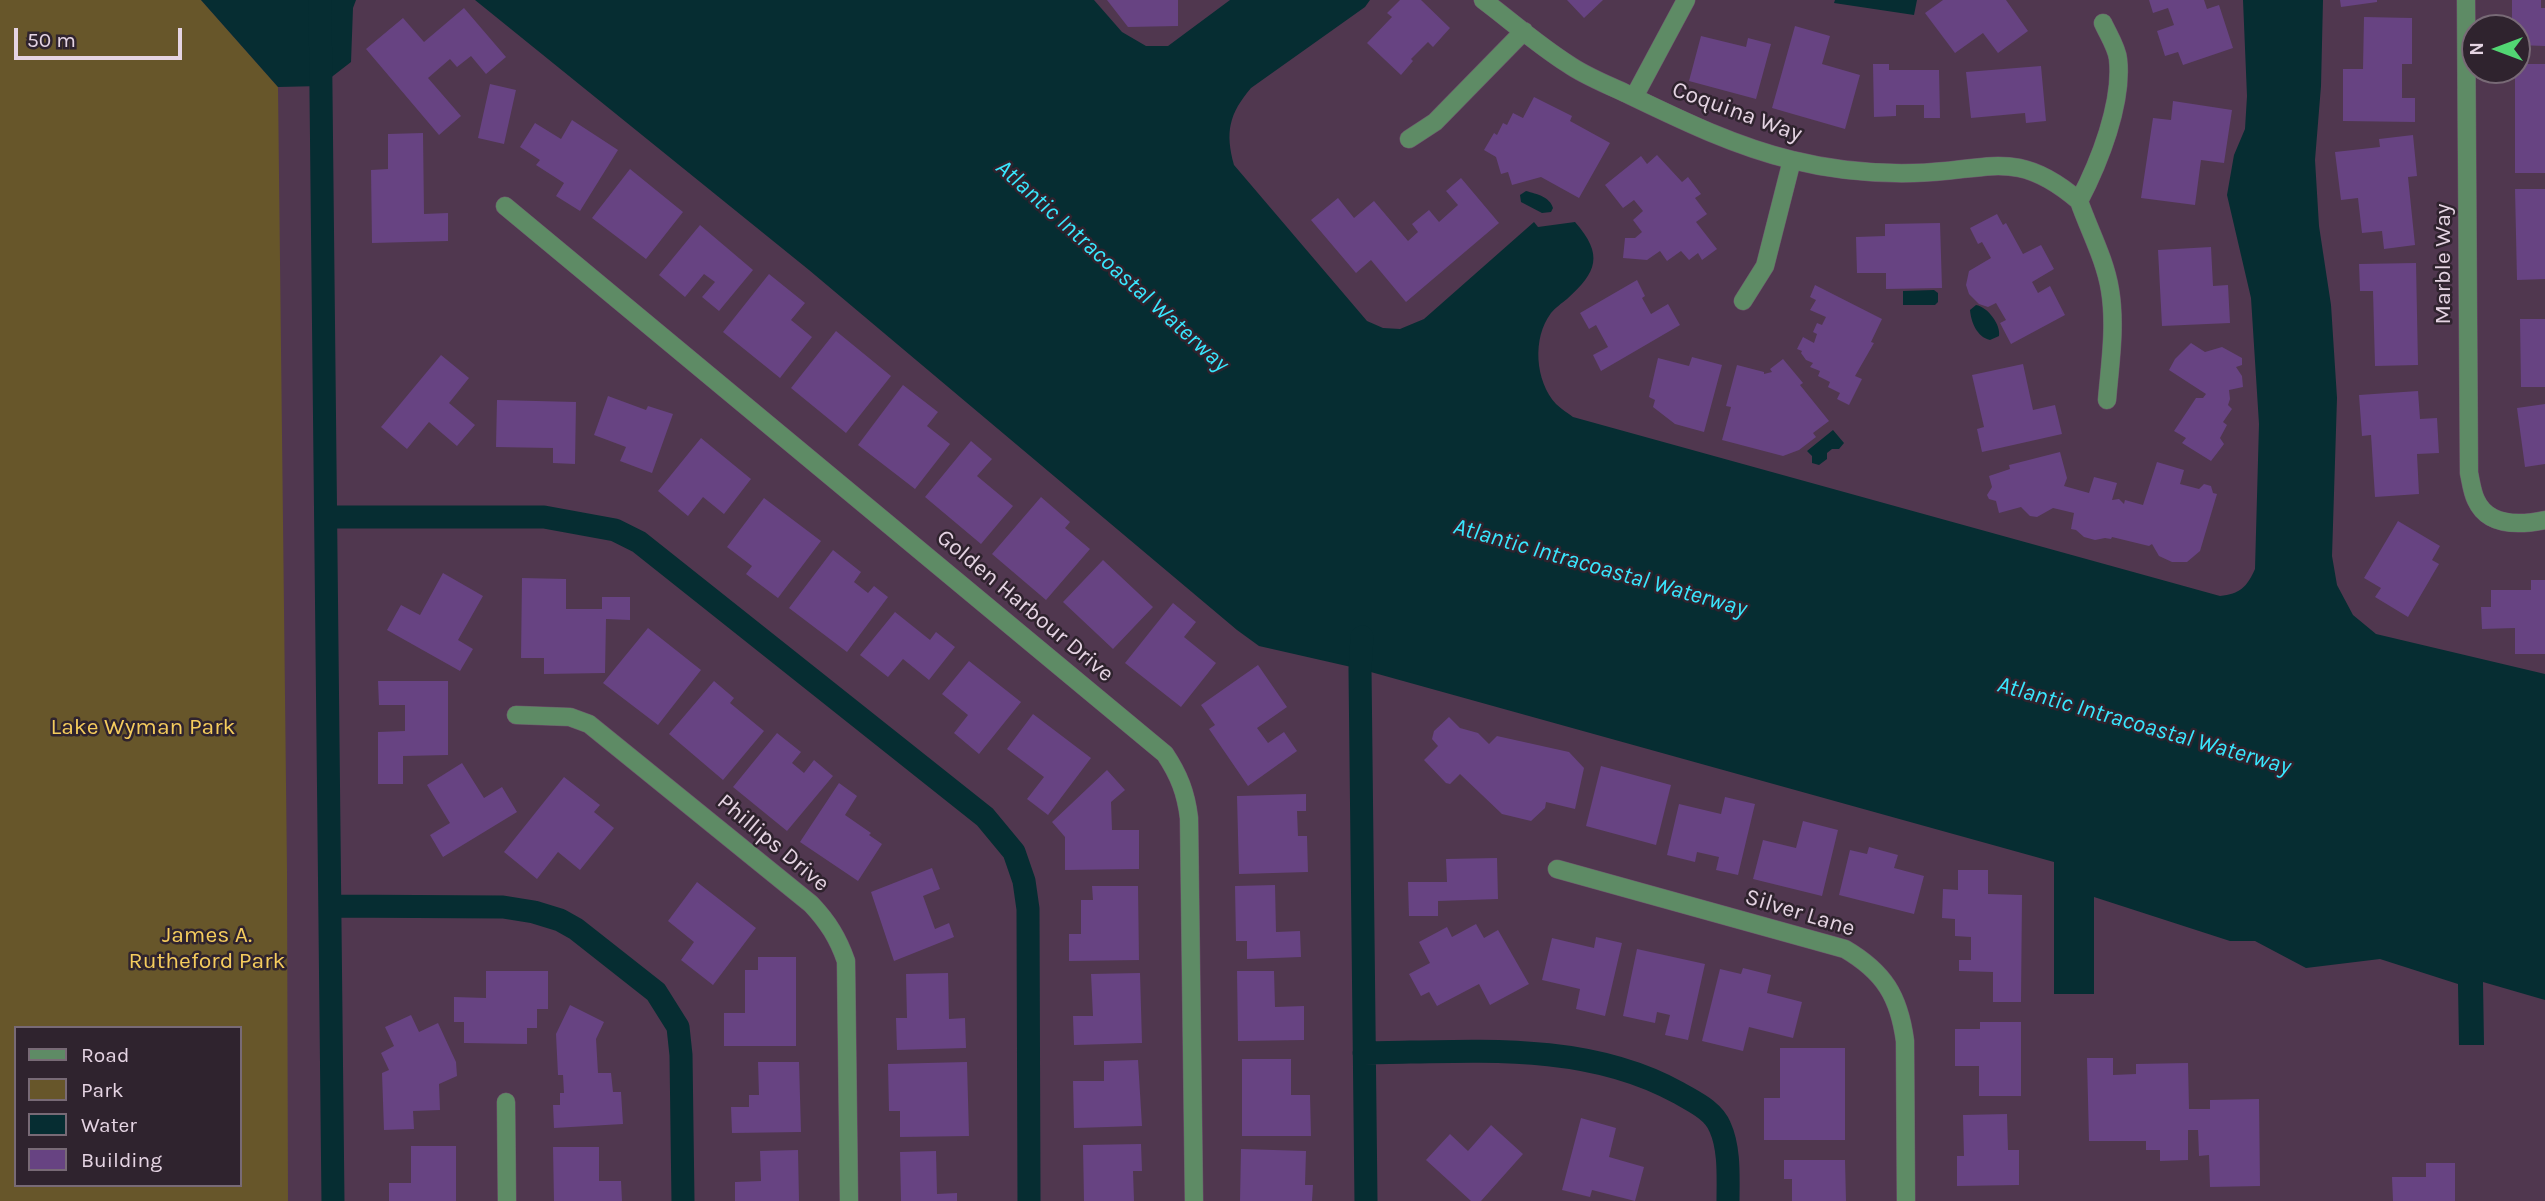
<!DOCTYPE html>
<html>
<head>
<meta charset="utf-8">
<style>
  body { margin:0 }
  #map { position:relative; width:2545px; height:1201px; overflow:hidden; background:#50374f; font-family:Karla,sans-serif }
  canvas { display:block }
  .legend { position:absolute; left:14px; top:1026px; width:228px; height:161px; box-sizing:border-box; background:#2f232e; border:2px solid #786a76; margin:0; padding:9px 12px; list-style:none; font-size:21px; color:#e5d4e3 }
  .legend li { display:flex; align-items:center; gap:14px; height:35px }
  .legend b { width:35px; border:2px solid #786a76 }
  .north { position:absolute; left:2461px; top:14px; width:70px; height:70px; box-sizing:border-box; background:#2f232e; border:2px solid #786a76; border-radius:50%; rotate:270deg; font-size:19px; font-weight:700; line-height:28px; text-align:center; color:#e5d4e3 }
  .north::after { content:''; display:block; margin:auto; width:24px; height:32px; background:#52d673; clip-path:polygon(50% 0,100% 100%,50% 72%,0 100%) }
  .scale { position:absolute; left:14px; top:28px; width:168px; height:32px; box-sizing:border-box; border:4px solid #e5d4e3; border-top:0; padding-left:9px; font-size:21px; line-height:24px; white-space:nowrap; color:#e5d4e3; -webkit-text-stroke:5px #2f232e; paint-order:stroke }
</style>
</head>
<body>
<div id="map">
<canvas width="2545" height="1201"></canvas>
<ul class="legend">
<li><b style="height:9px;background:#5e8b65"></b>Road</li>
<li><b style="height:19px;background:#67562a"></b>Park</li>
<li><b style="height:19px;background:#062d32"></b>Water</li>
<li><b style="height:19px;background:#674382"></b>Building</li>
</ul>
<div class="north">N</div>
<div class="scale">50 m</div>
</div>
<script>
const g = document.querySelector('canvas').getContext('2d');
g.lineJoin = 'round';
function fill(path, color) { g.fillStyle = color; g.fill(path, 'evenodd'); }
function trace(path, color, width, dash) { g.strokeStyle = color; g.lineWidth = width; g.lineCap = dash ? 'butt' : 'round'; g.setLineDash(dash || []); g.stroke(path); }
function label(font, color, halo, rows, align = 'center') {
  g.font = font + ' Karla,sans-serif'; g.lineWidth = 5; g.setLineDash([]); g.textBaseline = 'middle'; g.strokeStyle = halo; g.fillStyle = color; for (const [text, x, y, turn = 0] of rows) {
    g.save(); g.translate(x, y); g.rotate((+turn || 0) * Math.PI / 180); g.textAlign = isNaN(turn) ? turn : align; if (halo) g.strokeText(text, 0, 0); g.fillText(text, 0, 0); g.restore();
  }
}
fill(new Path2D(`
  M0 0H201L278 87 287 870 288 1201H0ZM16 1028H240V1185H16Z`), '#67562a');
fill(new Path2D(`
  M201 0H356L353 8 351 62 320 86 278 87Z
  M475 0H1094L1122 32 1146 46H1168L1230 0H1370L1365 7 1251 88C1229 114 1225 132 1234 165L1367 321 1383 328 1400 329 1424 319 1534 222 1538 227 1575 222C1604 255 1597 272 1567 299 1562 303 1555 308 1551 313 1532 338 1535 381 1556 404 1561 409 1568 413 1573 417L2220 596C2240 594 2247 587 2255 569L2259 424 2251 298 2227 195 2234 155 2245 129 2247 96 2243 0H2323L2321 86 2315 160 2319 226 2331 305 2337 398 2332 556 2337 585 2353 615 2376 634 2545 674V1000L2483 982 2484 1045H2459L2458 984 2380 959 2306 968 2255 941H2230L2094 897V994H2054V862L1360 669 1259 646 1237 630 809 270Z
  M1835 0H1917L1914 15 1834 3Z
  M1526 191C1537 194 1550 197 1553 208L1551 212 1542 213 1521 202 1520 195Z
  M1934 290 1938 293V302L1935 305H1903V291Z
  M1976 305C1988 307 2001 325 1999 336L1990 340C1977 337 1971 322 1970 310Z
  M1833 430 1844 443 1839 449H1832L1827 453V459L1819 465 1812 463V456L1807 451Z`), '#062d32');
trace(new Path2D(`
  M320 0 333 1201
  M326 517H544L615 530 639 542 985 817 1014 852 1024 881 1028 909 1029 1201
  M1362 637 1360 669 1366 1201
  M330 906 503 907 534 912 560 920 576 929 656 992 678 1027 681 1055 683 1201
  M1364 1053C1470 1052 1584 1040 1679 1093 1694 1102 1713 1110 1720 1127 1730 1149 1728 1178 1728 1201`), '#062d32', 23);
fill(new Path2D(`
  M1107 0H1178V26L1128 27Z
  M1400 0H1421L1450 28 1433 47 1428 42 1411 59 1413 61 1401 75 1367 43 1392 17 1387 13Z
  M1567 0H1603L1584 18Z
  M1943 0H2006L2028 31 1998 53 1983 33 1955 53 1925 13Z
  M2149 0H2204L2207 9 2219 5 2233 48 2183 65 2178 52 2165 56 2157 31 2174 25 2168 8 2153 13Z
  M2340 0H2377V2L2341 7Z
  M2512 0H2541V8H2545V46L2517 45V28H2512Z
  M464 8 506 57 486 74 471 56 457 67 450 59 428 78 461 116 439 135 366 49 403 18 424 42Z
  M2364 17 2412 18V64H2402V98H2415V122L2343 121V69H2363Z
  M1795 26 1830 36 1822 64 1860 75 1845 129 1772 108Z
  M1701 36 1746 47 1748 38 1771 44 1756 99 1689 81Z
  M1873 64H1889V70H1939L1940 118H1924V105H1896V116L1874 117Z
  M2517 64H2545V173H2515V70H2517Z
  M2041 66 2046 121 2026 123 2025 113 1971 118 1966 72Z
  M490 84 516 90 504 144 478 138Z
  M1534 97 1572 116 1570 121 1610 143 1579 198 1541 177 1512 185 1508 172 1501 174 1496 157 1484 150 1494 133 1497 135 1503 123 1507 125 1513 113 1523 118Z
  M2173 101 2232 110 2224 163 2201 160 2195 205 2141 198 2153 118 2171 120Z
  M572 120 618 150 580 211 556 196 564 183 536 165 540 160 520 147 535 123 561 139Z
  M423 133 424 214 448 213V241L372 243 371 170 388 169V134Z
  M2413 135 2417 176 2408 177 2415 245 2384 249 2382 231 2362 233 2358 198 2341 200 2335 152 2380 147 2379 139Z
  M1657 155 1682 182 1688 177 1701 194 1695 198 1707 214 1696 222 1717 249 1702 260 1698 253 1689 260 1681 251 1667 261 1660 251 1647 260 1623 258 1625 238H1635L1642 232 1633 220 1643 211 1634 200 1623 208 1605 185 1641 156 1647 164Z
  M630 169 683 212 646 259 592 218Z
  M1461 178 1499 223 1406 302 1371 260 1356 273 1311 220 1338 198 1354 218 1374 201 1408 241 1418 232 1412 224 1429 210 1439 222 1458 205 1446 191Z
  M2515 189H2545V279L2517 280Z
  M1997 214 2003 225 2006 223 2023 254 2041 245 2054 269 2032 282 2038 293 2050 286 2065 315 2011 344 2000 323 2006 320 1996 303 1988 307 1979 304 1969 294 1966 285 1969 271 1991 258 1982 242 1978 244 1970 228Z
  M1940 223 1942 288 1886 289V273H1857L1856 237 1885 236V224Z
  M700 225 753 270 719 311 702 297 715 282 704 274 685 297 659 275Z
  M2211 247 2213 286 2228 285 2230 323 2162 326 2158 250Z
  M2416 263 2418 365 2375 366 2373 291H2360L2359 264Z
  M769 274 805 303 791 320 812 337 780 378 723 332Z
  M1637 280 1645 296 1642 298 1651 314 1668 304 1680 325 1601 371 1593 355 1608 347 1596 325 1589 329 1580 313Z
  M1815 285 1882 319 1871 342 1874 343 1855 376 1862 379 1849 405 1837 399 1840 393 1828 387 1830 382 1818 376 1820 371 1810 367 1813 363 1806 360 1801 353 1802 351 1797 349 1803 337 1814 343 1817 334 1813 332 1817 323 1822 325 1826 317 1810 310 1816 300 1810 297Z
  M2520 319H2545V387H2521Z
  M836 331 891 376 846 433 791 388Z
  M2191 343 2205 352 2222 347 2242 358V365L2236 367 2242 376 2243 387 2229 390 2230 399 2228 405 2232 409 2223 422 2227 425 2220 438 2224 444 2211 461 2182 443 2186 438 2174 431 2196 398H2203L2206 394 2169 370 2175 359Z
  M441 355 469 378 449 403 475 425 457 446 429 422 407 449 381 427Z
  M1692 357 1722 365 1704 432 1675 424 1653 407 1655 400 1649 397 1658 358 1689 366Z
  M1783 359 1803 383 1800 385 1829 421 1813 433 1816 437 1799 450 1783 456 1722 440 1731 407 1726 406 1737 365 1764 372V374L1772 372 1770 369Z
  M2023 364 2033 410 2055 405 2062 434 1982 452 1977 429 1984 427 1972 375Z
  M903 385 938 412 927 426 950 444 915 489 858 445Z
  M2418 391 2420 419 2437 418 2439 453 2417 454 2419 494 2375 497 2371 435 2362 436 2359 395Z
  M608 396 646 410 648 406 673 414 652 473 620 461 626 447 594 435Z
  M497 400 576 402 575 464 553 463V448L496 447Z
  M2545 404V464L2525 467 2517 408Z
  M701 438 751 479 724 514 703 497 688 516 658 491Z
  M971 441 992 459 977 476 1013 506 981 544 925 497Z
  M2060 452 2067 478 2064 486 2089 493 2094 477 2117 483 2112 500 2119 499 2124 504 2125 500 2143 505 2157 462 2184 470 2180 484 2199 489 2204 484 2211 486 2213 493 2217 494 2200 551 2187 562H2172L2159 556 2152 544 2149 546 2112 537 2111 539 2105 538 2095 540 2084 537 2076 530 2071 529 2074 513 2053 508 2037 517 2030 516 2021 507 1999 513 1996 501 1989 499 1987 495 1992 487 1989 476 2010 469 2009 465Z
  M1041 497 1070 522 1065 528 1090 549 1046 600 992 554Z
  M764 498 821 541 778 598 746 574 752 566 727 547Z
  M2398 521 2440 546 2432 560 2439 564 2408 617 2375 597 2381 588 2364 578Z
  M833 550 861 572 854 582 868 593 874 586 888 597 847 652 789 608Z
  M1103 560 1153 607 1113 649 1063 602Z
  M443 573 483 596 458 640 473 649 460 671 387 630 401 605 420 615Z
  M522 578 566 579V609H602V597H630V620L606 619 605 673 544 674V658H521Z
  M2531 580H2545V654H2515V628L2482 629 2481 607H2491V590H2531Z
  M1173 603 1196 622 1184 637 1216 663 1181 707 1125 663Z
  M895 612 930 640 936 632 955 647 929 680 903 659 888 677 860 655Z
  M648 628 701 670 658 725 603 683Z
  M969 661 1021 702 979 754 954 733 968 715 942 694Z
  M1258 665 1287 707 1257 728 1268 743 1284 732 1297 751 1248 786 1209 729 1215 725 1201 705Z
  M378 681H448V755L403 756V784H378V732L405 731V705H379Z
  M714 681 734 698 730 703 764 731 723 780 669 734Z
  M1033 714 1091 758 1048 815 1027 799 1044 777 1007 749Z
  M1449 717 1460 728 1478 733 1489 744 1497 736 1569 752 1584 768 1575 809 1546 802 1545 808 1531 821 1502 814 1460 774 1450 784 1446 783 1424 760 1438 746 1432 739 1434 731Z
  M777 733 801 752 792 763 804 773 814 760 833 776 787 831 733 787Z
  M462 763 484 798 502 787 517 812 443 857 430 835 450 823 427 785Z
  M1601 766 1671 785 1656 845 1586 826Z
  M1107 770 1125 790 1111 802 1112 830H1139V869L1065 870V837L1052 822Z
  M564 777 600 805 594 812 614 828 580 870 558 852 537 879 504 852Z
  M839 783 857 796 845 815 871 833 869 835 882 844 858 881 800 842Z
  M1306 794V811H1297L1298 836H1307L1308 872 1239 874 1237 796Z
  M1725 797 1755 804 1738 875 1716 870 1719 857 1697 852 1695 862 1667 855 1679 804 1721 814Z
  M1803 821 1838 830 1822 896 1753 879 1763 840 1796 848Z
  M1869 847 1898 855 1894 868 1924 876 1914 914 1839 895 1850 850 1867 854Z
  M1497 858 1498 899 1438 901V916H1409L1408 882H1447L1446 859Z
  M932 868 940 889 923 896 935 929 949 923 954 937 894 961 871 892Z
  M1958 870H1988V894L2022 895 2021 1002H1993V972L1959 971V960H1971V937L1955 936V919L1942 918 1943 889 1958 890Z
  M697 882 756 928 713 985 681 960 694 942 668 921Z
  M1275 885 1276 932 1300 931 1301 957 1247 959V941H1236L1235 886Z
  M1092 886H1138L1139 960 1069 961V934H1081V900H1093Z
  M1476 924 1484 938 1498 930 1529 984 1490 1005 1479 984 1437 1006 1429 992 1421 996 1409 974 1430 963 1419 942 1447 927 1452 937Z
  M1596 937 1622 943 1605 1016 1576 1009 1580 989 1542 980 1552 938 1594 948Z
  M1637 949 1705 964 1688 1040 1665 1035 1670 1015 1657 1012 1655 1023 1623 1016Z
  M758 957H796V1046H724V1013H745V970H758Z
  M1743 968 1771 975 1767 993 1802 1002 1793 1038 1749 1027 1743 1051 1702 1041 1720 969 1741 974Z
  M486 971H548V1009H537V1028H527V1044L464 1043V1022H454V997L486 998Z
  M1237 971H1274L1275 1007 1304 1006V1040L1238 1041Z
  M948 973 949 1019 965 1018 966 1048 897 1050 896 1018H907L906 974Z
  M1140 973 1142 1043 1074 1045 1073 1016H1093L1091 974Z
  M570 1005 604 1022 596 1039 598 1073H611L613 1092H621L623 1124 554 1128 553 1105H560V1093H564L563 1075H558L556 1034Z
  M411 1015 419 1032 438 1023 456 1062 457 1076 439 1084 440 1110 413 1111 414 1129 384 1130 382 1073 389 1070 381 1053 394 1046 385 1027Z
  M1980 1022H2021V1096H1979V1066H1955V1029H1980Z
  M1780 1048H1845V1140H1764V1098H1780Z
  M2087 1058H2113V1075L2136 1074V1064L2188 1063 2189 1109H2210V1100L2259 1099 2260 1186 2210 1187 2209 1155 2199 1156 2198 1130H2188V1160L2160 1161V1150H2146V1141H2089Z
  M1242 1059H1291V1095H1310L1311 1136H1242Z
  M1138 1060 1142 1126 1074 1128 1073 1081H1104V1061Z
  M758 1062H799L801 1132 732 1133 731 1107H749V1095H759Z
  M967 1062 969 1136 900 1137V1111H889L888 1064Z
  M2007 1114 2008 1150H2019V1185L1957 1186V1156H1964L1963 1115Z
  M1581 1118 1616 1128 1609 1157 1644 1167 1635 1201 1592 1190 1590 1197 1562 1190Z
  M1491 1125 1523 1154 1481 1201H1471L1426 1160 1450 1134 1468 1151Z
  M1141 1144 1142 1171H1133L1134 1201H1084L1083 1145Z
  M411 1146H456V1201H389V1183H411Z
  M553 1147H599V1181H621L622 1201H554Z
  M1241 1149 1306 1151 1305 1185H1313L1312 1201H1240Z
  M798 1150 799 1201H735V1182L761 1181 760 1151Z
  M936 1151 937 1194 957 1193V1201H901L900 1152Z
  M1784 1160H1845L1846 1201H1792V1179H1784Z
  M2426 1163H2455V1201H2393L2392 1177H2426Z`), '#674382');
const minor = new Path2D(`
  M1483 0C1511 21 1538 45 1568 64 1585 76 1606 84 1625 93 1679 119 1734 146 1792 160 1832 170 1873 174 1914 173 1987 172 2015 146 2079 201
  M2466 0 2469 473C2471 482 2472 492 2476 500 2488 527 2521 525 2545 520
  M2103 23C2108 34 2117 48 2118 59 2123 103 2099 163 2079 201 2089 230 2105 259 2110 290 2116 326 2110 364 2107 400
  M1634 97 1686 0
  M1409 139 1435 122 1524 31
  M505 206 1165 754C1179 775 1186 793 1189 818L1194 1201
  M1743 301 1765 266 1792 160
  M516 715 570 717 589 724 811 904C828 922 838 938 846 961L849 1201
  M1557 869 1845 949C1884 972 1899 996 1905 1041L1906 1201
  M506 1102 507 1201`);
trace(minor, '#6e566d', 19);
trace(minor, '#5e8b65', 18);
label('23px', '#e5d4e3', '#2f232e', [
  ["Coquina Way",1737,112,20],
  ["Marble Way",2443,264,-90],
  ["Golden Harbour Drive",1025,606,40],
  ["Phillips Drive",773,843,40],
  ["Silver Lane",1800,913,17]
]);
label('23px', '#f5cc5d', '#2f232e', [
  ["Lake Wyman Park",143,727],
  ["James A.",207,935],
  ["Rutheford Park",207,961]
]);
label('italic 24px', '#39e7fe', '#2f232e', [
  ["Atlantic Intracoastal Waterway",1112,266,42],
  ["Atlantic Intracoastal Waterway",1600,568,16],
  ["Atlantic Intracoastal Waterway",2144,726,16]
]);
</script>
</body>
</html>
